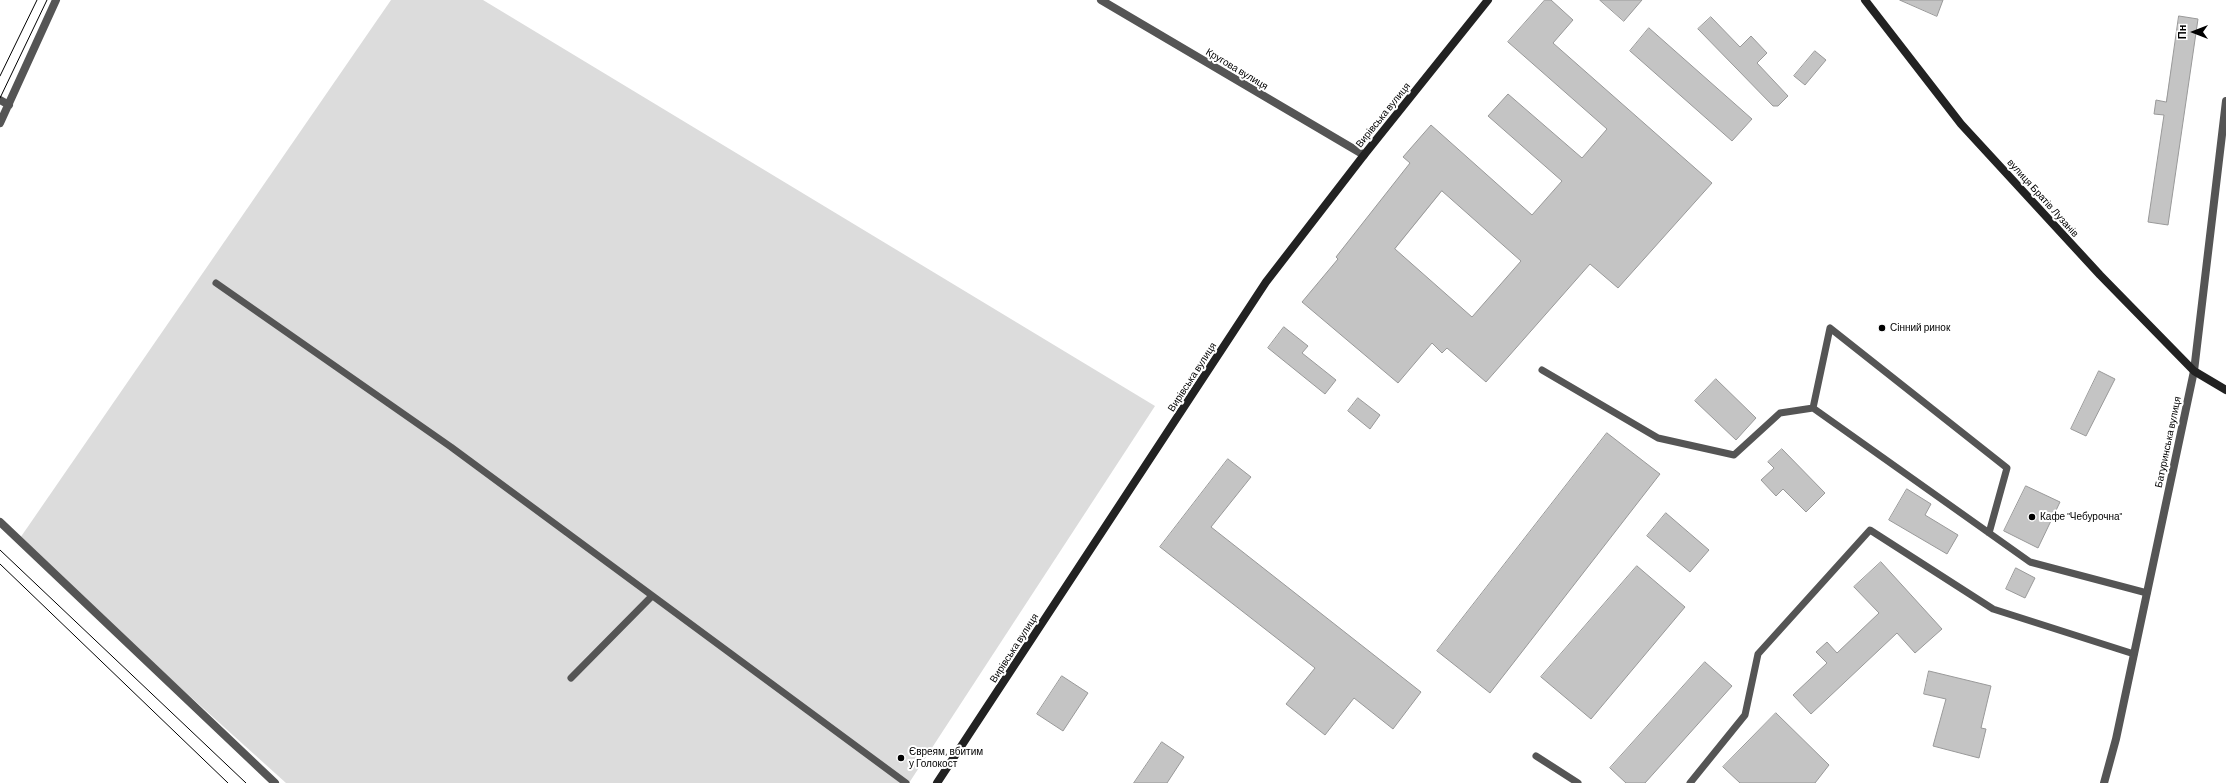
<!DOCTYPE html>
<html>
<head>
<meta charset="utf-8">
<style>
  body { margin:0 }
  #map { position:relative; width:2226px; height:783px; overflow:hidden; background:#fff; font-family:Barlow,sans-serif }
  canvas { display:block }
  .north { position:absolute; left:2174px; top:12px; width:40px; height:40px; -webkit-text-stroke:3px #fff; paint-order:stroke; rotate:270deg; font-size:11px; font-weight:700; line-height:16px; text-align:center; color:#000 }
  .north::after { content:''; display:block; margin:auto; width:14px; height:18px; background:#000; clip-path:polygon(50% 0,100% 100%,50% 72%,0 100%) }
</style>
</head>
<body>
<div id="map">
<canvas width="2226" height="783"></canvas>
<div class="north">Пн</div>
</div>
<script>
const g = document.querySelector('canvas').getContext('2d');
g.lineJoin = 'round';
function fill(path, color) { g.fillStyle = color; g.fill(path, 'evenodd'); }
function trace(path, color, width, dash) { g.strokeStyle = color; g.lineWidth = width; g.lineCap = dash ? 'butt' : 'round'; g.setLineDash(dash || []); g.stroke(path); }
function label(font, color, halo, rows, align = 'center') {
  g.font = font + ' Barlow,sans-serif'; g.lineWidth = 4; g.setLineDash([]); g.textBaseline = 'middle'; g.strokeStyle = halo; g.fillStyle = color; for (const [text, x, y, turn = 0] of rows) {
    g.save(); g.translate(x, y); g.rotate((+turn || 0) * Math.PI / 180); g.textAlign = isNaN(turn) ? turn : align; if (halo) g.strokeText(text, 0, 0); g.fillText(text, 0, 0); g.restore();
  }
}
fill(new Path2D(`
  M391 0H483L1155 406 909 783H286L18 541Z`), '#dcdcdc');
const building = new Path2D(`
  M1545 0H1551L1573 20 1553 43 1712 183 1618 288 1590 264 1486 382 1447 348 1442 353 1432 343 1398 383 1302 302 1338 259 1336 257 1410 163 1403 157 1431 125 1532 215 1562 181 1488 116 1508 94 1582 158 1607 129 1508 42ZM1442 191 1521 261 1472 317 1395 249Z
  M1600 0H1642L1624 21Z
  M1900 0H1943L1937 16Z
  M2179 16 2198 19 2168 225 2148 222 2164 115 2154 114 2156 100 2166 102Z
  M1711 17 1740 47 1751 36 1767 53 1757 63 1788 96 1778 106H1773L1698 29Z
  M1649 28 1752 119 1732 141 1630 51Z
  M1815 51 1826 60 1805 85 1794 76Z
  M1284 327 1308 346 1302 353 1336 380 1325 394 1268 348Z
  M2099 371 2115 379 2086 436 2071 429Z
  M1716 379 1756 418 1736 440 1695 401Z
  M1358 398 1380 415 1370 429 1348 411Z
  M1607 433 1660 474 1490 693 1437 651Z
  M1782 449 1825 493 1806 512 1783 489 1776 496 1761 480 1774 468 1768 462Z
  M1228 459 1251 477 1211 527 1421 692 1393 729 1354 698 1325 735 1286 704 1315 668 1160 547Z
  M2026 486 2060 502 2038 548 2004 531Z
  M1907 489 1931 504 1925 515 1958 535 1947 554 1889 520Z
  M1666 513 1709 550 1690 572 1647 536Z
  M1881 562 1942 629 1915 653 1897 633 1811 714 1793 695 1827 663 1816 652 1827 642 1837 653 1879 613 1854 587Z
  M1637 566 1685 607 1591 719 1541 677Z
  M2016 568 2035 578 2025 598 2006 589Z
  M1705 662 1732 686 1645 783H1626L1610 768Z
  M1929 671 1991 686 1981 728 1986 729 1979 758 1933 746 1946 699 1924 694Z
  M1062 676 1088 693 1063 731 1037 714Z
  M1776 713 1829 765 1815 783H1740L1723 767Z
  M1162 742 1184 757 1167 783H1134Z`);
fill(building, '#c4c4c4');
trace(building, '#999', 1);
trace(new Path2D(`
  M216 283 451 447 906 783
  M1542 370 1658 438 1734 455 1780 413 1813 408
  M1989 533 2007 468 1830 328 1813 408 2030 562 2147 593
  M571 678 652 596
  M1536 756 1578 783
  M1690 783 1745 715 1758 654 1870 530 1993 609 2134 654`), '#555', 7);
trace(new Path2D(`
  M1101 0 1364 155
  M0 100 9 105
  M0 123 56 0
  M0 522 275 783
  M2104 783 2116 739 2194 371 2226 101`), '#555', 8);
trace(new Path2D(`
  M1865 0 1961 124 2100 275 2194 371 2226 390
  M937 783 1266 282 1364 155 1488 0`), '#222', 8);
trace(new Path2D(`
  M0 76 37 0
  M0 98 47 0
  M0 550 246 783
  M0 564 228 783`), '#000', 1);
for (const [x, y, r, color] of [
  [1882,328,4,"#000"],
  [2032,517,4,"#000"],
  [901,758,4,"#000"]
]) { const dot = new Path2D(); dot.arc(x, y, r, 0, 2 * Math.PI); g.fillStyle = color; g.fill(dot); trace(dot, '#fff', 1.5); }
label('10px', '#000', '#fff', [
  ["Кругова вулиця",1237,69,31],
  ["Вирівська вулиця",1383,115,-51],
  ["вулиця Братів Лузанів",2043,198,48],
  ["Вирівська вулиця",1192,377,-57],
  ["Батуринська вулиця",2168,442,-78],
  ["Вирівська вулиця",1014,648,-57]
]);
label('10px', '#000', '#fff', [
  ["Сінний ринок",1890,328],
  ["Кафе \"Чебурочна\"",2040,517],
  ["Євреям, вбитим",909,752],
  ["у Голокост",909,764]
], 'left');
</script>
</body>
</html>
